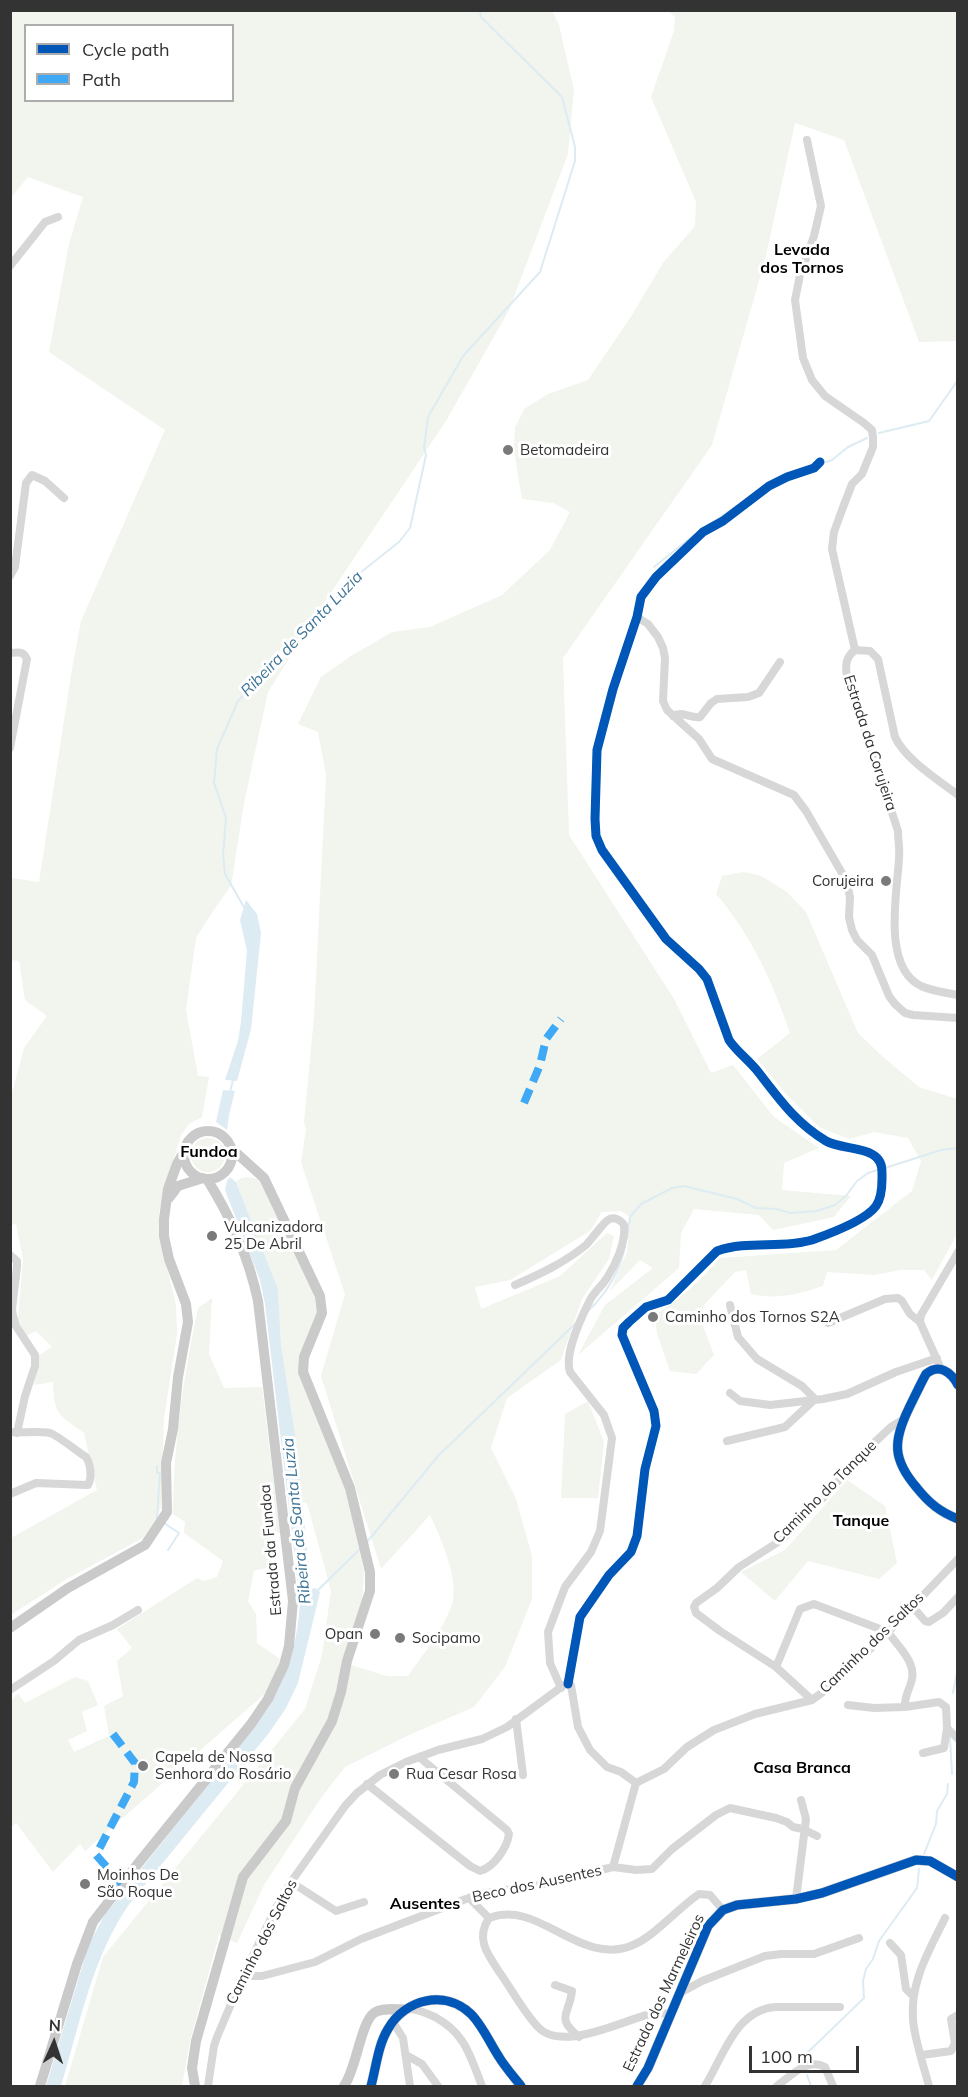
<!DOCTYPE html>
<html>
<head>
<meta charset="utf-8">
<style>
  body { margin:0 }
  #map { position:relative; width:968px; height:2097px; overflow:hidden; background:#fff; font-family:Mulish,sans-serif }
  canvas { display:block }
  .frame { position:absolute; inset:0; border:12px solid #333; pointer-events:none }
  .legend { position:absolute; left:24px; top:24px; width:210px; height:78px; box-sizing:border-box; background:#fff; border:2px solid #adadad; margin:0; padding:8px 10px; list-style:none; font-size:18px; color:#333 }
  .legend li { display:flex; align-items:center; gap:12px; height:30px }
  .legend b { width:30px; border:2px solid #adadad }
  .north { position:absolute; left:24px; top:2013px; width:60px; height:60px; -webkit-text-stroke:4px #fff; paint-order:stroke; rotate:3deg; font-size:16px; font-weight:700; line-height:24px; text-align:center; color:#333 }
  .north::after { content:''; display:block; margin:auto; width:21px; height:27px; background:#333; clip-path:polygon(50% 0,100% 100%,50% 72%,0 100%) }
  .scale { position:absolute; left:749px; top:2046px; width:110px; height:27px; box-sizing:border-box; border:3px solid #333; border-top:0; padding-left:8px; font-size:18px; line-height:21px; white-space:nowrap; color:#333; -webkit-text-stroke:4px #fff; paint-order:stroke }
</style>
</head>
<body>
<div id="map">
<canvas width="968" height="2097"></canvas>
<div class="frame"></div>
<ul class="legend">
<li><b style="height:8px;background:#0057b8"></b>Cycle path</li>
<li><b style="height:8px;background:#3fa9f5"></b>Path</li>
</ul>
<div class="north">N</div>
<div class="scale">100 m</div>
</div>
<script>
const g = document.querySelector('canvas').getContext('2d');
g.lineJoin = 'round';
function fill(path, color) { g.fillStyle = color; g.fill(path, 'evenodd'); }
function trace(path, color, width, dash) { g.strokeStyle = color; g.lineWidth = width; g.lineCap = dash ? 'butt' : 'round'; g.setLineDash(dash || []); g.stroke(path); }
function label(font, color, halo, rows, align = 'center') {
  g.font = font + ' Mulish,sans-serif'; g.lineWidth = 6; g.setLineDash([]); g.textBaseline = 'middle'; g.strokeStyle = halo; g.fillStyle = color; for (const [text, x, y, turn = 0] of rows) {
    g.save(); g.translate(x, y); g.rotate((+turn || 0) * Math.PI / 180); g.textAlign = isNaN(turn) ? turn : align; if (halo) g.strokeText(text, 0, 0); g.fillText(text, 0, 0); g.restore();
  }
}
fill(new Path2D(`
  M552 10 559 25 574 90 568 154 509 310 446 421 332 591 268 692 244 803 231 886 215 908 196 938 186 1010 198 1076 209 1077 202 1117 189 1124 181 1135 159 1212V1233L176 1305 177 1334 164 1419 161 1507 156 1519 143 1538 65 1580 11 1615V1538L97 1490 84 1433C58 1414 54 1415 53 1382L34 1385 38 1356 52 1347 36 1331 26 1336 18 1319 23 1259 16 1224 11 1225V1097L24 1048 47 1016 25 1000 19 961 11 960V878L39 882 72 669 81 621 165 430 49 352 69 244 83 197 28 177 11 198V11ZM26 26H232V100H26Z
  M668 11H957V341L919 342 844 140 795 123 765 260 712 445 563 658 569 835 674 999 711 1073 733 1065 774 1117 819 1148 784 1163 782 1190 851 1196 834 1217 773 1230 759 1215 694 1209 681 1233 679 1268 578 1355 605 1305 653 1268 640 1260 610 1291 627 1252 630 1217 621 1211 602 1212 590 1231 510 1280 475 1287 481 1309 560 1276 607 1233 614 1236 609 1259 582 1299 561 1360 507 1398 491 1448 516 1499 532 1556V1599L505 1667 474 1707 409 1735 345 1767 321 1798 264 1885 237 1943 219 1935 190 2041 182 2086H65L103 1957 305 1709 322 1655 331 1591 307 1503 301 1502 297 1449 281 1345 278 1289 236 1182C243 1175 252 1177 261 1181 278 1224 302 1265 321 1308L300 1356 345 1479 364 1572 362 1604 345 1663 387 1676H408C421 1657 449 1622 453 1600 457 1575 441 1538 430 1515L381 1569 321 1376 345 1294 301 1162 306 1130 304 1122 314 1017 326 775 318 732 298 724 321 677 351 656 392 632 430 627 502 595 550 550 570 512 553 503 522 499 514 451 515 428 524 409 548 394 588 380 632 315 663 263 695 226 696 202 651 97 674 31 675 17Z
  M744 872 761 876 787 892 806 912 858 1033 883 1057 919 1087 957 1099V1234L932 1280 924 1270H900L874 1275 827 1272 823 1286C800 1294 775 1300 751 1294L746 1270 735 1272 704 1305 701 1320 714 1355 696 1374 670 1371 657 1334 655 1315C679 1300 702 1280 720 1258L836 1250 912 1191 921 1161 908 1138 874 1132 849 1139 819 1127 787 1095 757 1059 790 1033C773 983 751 934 716 894L722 876Z
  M191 1155a17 17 0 1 1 34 0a17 17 0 1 1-34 0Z
  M212 1298 209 1354 224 1388 262 1387 280 1533 270 1534V1567L254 1571 248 1601 256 1614 257 1643 280 1659 268 1691 85 1851 80 1844 53 1872 16 1823 11 1827V1701L18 1693 25 1703 75 1677 88 1681 98 1705 82 1712 87 1731 68 1740 74 1752 109 1736 104 1706 123 1696 117 1661 132 1648 117 1629 197 1578 203 1581 217 1577 223 1561 184 1533 185 1522 173 1514C174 1441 183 1379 198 1308Z
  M588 1401 604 1442 598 1498H561L565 1414Z
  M847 1480 885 1506 897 1563 879 1579 808 1561 775 1601 741 1572 785 1550Z`), '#f1f5ed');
fill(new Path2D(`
  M246 900 257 914 261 933 251 1029 237 1081 227 1080H225L238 1041 241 1022 247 951 240 920Z
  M223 1090 235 1091 229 1115 227 1130 216 1122Z
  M230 1177 236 1182 278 1289 281 1345 297 1447 311 1589 315 1588 320 1592 298 1683 286 1708 269 1733 130 1903C92 1957 80 2024 61 2086H46L89 1944 104 1916 269 1707C288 1675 298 1640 300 1603L265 1304 260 1280 225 1190 227 1181Z`), '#ddebf3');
trace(new Path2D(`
  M879 433 929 421 958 380
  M826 462 832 460 848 447 867 438
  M709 525 736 506
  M654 567 694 535
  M245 909 225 874 223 855 226 818 214 783 217 749 238 701 299 635 325 611 351 580 399 542 410 528 426 455 424 448 428 417 463 356 540 272 575 161V147L562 97 481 17 480 10
  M230 1092 233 1080
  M885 1168 941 1150 958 1148
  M627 1238 630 1217 641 1204 672 1188 684 1186 737 1199 756 1208 776 1209 790 1213 817 1211 835 1205 846 1196 857 1181 868 1173 880 1169
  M587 1312C606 1294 620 1273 625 1246
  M157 1466V1473H160L157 1518
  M164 1523 179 1533 168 1550
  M367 1542 439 1455 576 1323
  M316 1592 361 1548
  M953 1693 958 1668
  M950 1738 952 1774
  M924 1854 936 1824 937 1811 947 1794 948 1784
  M799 2064 803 2057 864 1998 863 1981 866 1969 873 1959 879 1941 917 1888 919 1869
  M807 2075 811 2086`), '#ddebf3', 2);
trace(new Path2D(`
  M807 140 821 206 814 236 800 275 795 300 803 358 812 380 825 396 864 423 872 430 873 438V447L862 474 852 484 842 510 834 532 832 549 855 650
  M10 266 45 222 58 217
  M10 576 15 567 26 483 32 475 45 481 64 498
  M637 617 648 624 658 637 663 648 665 658 663 701 667 710 699 739 712 759 794 795 806 811 846 880 850 897 849 917 852 930 857 940 872 955 889 996 895 1004 905 1013 913 1015 958 1018
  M10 653C18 652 23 651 27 659L10 748
  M673 716C682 710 691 719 700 717L711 703 717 699 748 697 759 693 780 662
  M958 795C938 780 905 759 895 737L878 659 870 651 855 650C846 657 845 665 847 676L898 831C898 840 900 849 899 859 897 893 882 967 921 986 932 991 946 993 958 995
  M10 1255 17 1261V1267L12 1309 13 1316 16 1326 35 1355V1366L25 1396 17 1433
  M515 1285C540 1274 564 1263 586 1245 592 1239 603 1223 608 1220 614 1216 621 1220 624 1225 626 1242 616 1264 607 1278 602 1286 594 1292 590 1300 581 1318 564 1353 570 1372L604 1415 612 1438 600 1531 591 1552 565 1587 548 1632 550 1663 561 1688
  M730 1305 738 1337 757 1359 802 1386 815 1399
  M920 1322 921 1315 958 1252
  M828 1323 885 1299 898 1298 902 1301 910 1314 920 1322 941 1369
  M730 1393 740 1401 770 1405 823 1399 847 1394 896 1372 937 1358
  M10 1432C23 1433 37 1431 50 1433 57 1435 78 1452 86 1457 91 1465 92 1478 88 1485L36 1483 10 1494
  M727 1441 785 1427 814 1400
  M913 1607 925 1621 929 1622 943 1613 958 1597
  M888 1632C897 1645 916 1662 912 1679 910 1689 904 1696 905 1707L939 1702 946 1707 947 1728 944 1748 923 1753
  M776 1667 800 1609 814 1604 888 1632
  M568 1684 580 1617 609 1575 631 1552 637 1536 645 1469 656 1426 654 1411 622 1335 623 1328 629 1322 646 1307 668 1300 717 1251C748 1240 781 1249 812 1240 829 1234 866 1220 876 1206 881 1199 882 1188 882 1179 882 1172 883 1164 877 1158 867 1147 840 1149 826 1141 796 1123 780 1100 759 1073 750 1061 737 1052 729 1040L707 979 699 969 666 939 602 850 596 836 595 819 597 750 613 689 637 617 641 597 656 577 703 532 723 521 769 486 787 477 814 468 820 462
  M568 1684 571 1685 578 1727 590 1750 607 1767 621 1772 636 1783 664 1769 687 1747 714 1730 755 1714 812 1700 831 1686 888 1632 958 1559
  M10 1690 54 1661 79 1640 113 1625 138 1610
  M812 1700 776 1667 720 1631 696 1613 694 1607 696 1603 717 1588 739 1567 783 1539 823 1498 861 1455 891 1427 904 1419
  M848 1705 874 1708 905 1707
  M516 1719 523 1775
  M947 1728 958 1739
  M367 1784 470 1866 480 1871C494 1867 507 1848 509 1834L507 1830 419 1757
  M613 1867 636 1783
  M291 1882 336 1911 364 1902
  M469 1898 489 1918
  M796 1899 806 1819 801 1800
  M489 1918C538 1898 580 1968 633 1945 655 1936 678 1908 699 1894L710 1895 723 1910
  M489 1918C475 1939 488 1955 500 1973 512 1990 523 2011 537 2026 560 2053 619 2022 647 2015 654 2013 662 2014 670 2013
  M890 1943 901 1955 906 1989 913 1996
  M243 1976H262L315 1962 361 1939 479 1894 540 1885 613 1867 636 1870 652 1869 672 1849 716 1815 730 1808 776 1818 787 1822 793 1827 803 1829 817 1836
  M555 1985 572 1991C569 2016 555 2017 579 2037
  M680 1993 702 1981 765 1956 781 1954H814L859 1938
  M408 2009C419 2009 425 2013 435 2017 466 2034 470 2056 482 2086
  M393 2022 403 2038 410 2086
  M406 2055 422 2064 438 2086
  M922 2055 951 2051 955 2043 951 2019 958 2015
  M208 2086 214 2046 217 2037 243 1976 276 1908 291 1882 345 1806 357 1793 380 1775 406 1762 438 1750 482 1739 507 1727 564 1685
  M705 2086C723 2057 736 2009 776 2007H840
  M777 2086C791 2076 807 2057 825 2067L833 2086
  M929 2086C924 2067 914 2038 913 2019 910 1982 929 1951 945 1918`), '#d7d7d7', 8);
trace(new Path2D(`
  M184 1155a24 24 0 1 1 48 0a24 24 0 1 1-48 0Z
  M169 1198 178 1186 203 1178
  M958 1385C951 1372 939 1363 926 1374 920 1385 915 1396 909 1408 893 1441 892 1459 917 1488 929 1503 940 1512 958 1519
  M10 1628 68 1588 145 1545 167 1512 166 1463 173 1429 178 1377 188 1322 186 1304 169 1259 164 1236V1219L168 1189 177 1164 185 1150
  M40 2086 77 1964 93 1922 136 1866 251 1724 268 1699 284 1665 289 1646 293 1601 258 1301C249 1258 230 1216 207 1179
  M195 2086 192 2068 196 2041 243 1877 286 1821 295 1788 332 1721 341 1692 347 1661 370 1591V1572L350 1488 303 1372 304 1357 322 1313 320 1296 264 1178 232 1149
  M344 2086C356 2070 361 2022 374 2013 382 2007 397 2010 406 2009
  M371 2086C376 2068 378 2045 388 2029 405 1999 445 1989 471 2014 482 2025 490 2043 499 2057 505 2067 514 2077 521 2086
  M637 2086 648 2068 708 1926 723 1910 737 1905 796 1899 822 1893 916 1860 930 1861 958 1877`), '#cacaca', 10);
trace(new Path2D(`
  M524 1103 540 1065 546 1039 561 1019
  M113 1734 135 1763 134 1782 96 1855 122 1884`), '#3fa9f5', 8, [15, 8]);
trace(new Path2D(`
  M958 1385C951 1372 939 1363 926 1374 920 1385 915 1396 909 1408 893 1441 892 1459 917 1488 929 1503 940 1512 958 1519
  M568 1684 580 1617 609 1575 631 1552 637 1536 645 1469 656 1426 654 1411 622 1335 623 1328 629 1322 646 1307 668 1300 717 1251C748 1240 781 1249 812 1240 829 1234 866 1220 876 1206 881 1199 882 1188 882 1179 882 1172 883 1164 877 1158 867 1147 840 1149 826 1141 796 1123 780 1100 759 1073 750 1061 737 1052 729 1040L707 979 699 969 666 939 602 850 596 836 595 819 597 750 613 689 637 617 641 597 656 577 703 532 723 521 769 486 787 477 814 468 820 462
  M371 2086C376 2068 378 2045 388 2029 405 1999 445 1989 471 2014 482 2025 490 2043 499 2057 505 2067 514 2077 521 2086
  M637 2086 648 2068 708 1926 723 1910 737 1905 796 1899 822 1893 916 1860 930 1861 958 1877`), '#0057b8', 9);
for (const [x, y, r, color] of [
  [508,450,6,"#7a7a7a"],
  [886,881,6,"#7a7a7a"],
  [212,1236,6,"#7a7a7a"],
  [653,1317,6,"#7a7a7a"],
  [375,1634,6,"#7a7a7a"],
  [400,1638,6,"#7a7a7a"],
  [143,1766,6,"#7a7a7a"],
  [394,1774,6,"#7a7a7a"],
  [85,1884,6,"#7a7a7a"]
]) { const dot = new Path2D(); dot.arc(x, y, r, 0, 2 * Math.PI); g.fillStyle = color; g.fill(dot); trace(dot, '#fff', 2); }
label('15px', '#333', '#fff', [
  ["Betomadeira",520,450],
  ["Corujeira",874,881,"right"],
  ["Vulcanizadora",224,1227],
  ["25 De Abril",224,1244],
  ["Caminho dos Tornos S2A",665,1317],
  ["Opan",363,1634,"right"],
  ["Socipamo",412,1638],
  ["Capela de Nossa",155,1757],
  ["Senhora do Rosário",155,1774],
  ["Rua Cesar Rosa",406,1774],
  ["Moinhos De",97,1875],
  ["São Roque",97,1892]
], 'left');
label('15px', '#333', '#fff', [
  ["Estrada da Corujeira",870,743,72],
  ["Caminho do Tanque",825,1492,-45],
  ["Estrada da Fundoa",271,1550,-95],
  ["Caminho dos Saltos",872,1643,-44],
  ["Beco dos Ausentes",537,1884,-12],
  ["Caminho dos Saltos",262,1942,-63],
  ["Estrada dos Marmeleiros",664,1993,-65]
]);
label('bold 16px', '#000', '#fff', [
  ["Levada",802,250],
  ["dos Tornos",802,268],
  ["Fundoa",209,1152],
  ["Tanque",861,1521],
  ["Casa Branca",802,1768],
  ["Ausentes",425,1904]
]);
label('italic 16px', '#3f7597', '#fff', [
  ["Ribeira de Santa Luzia",302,634,-46],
  ["Ribeira de Santa Luzia",297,1521,-96]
]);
</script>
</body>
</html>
